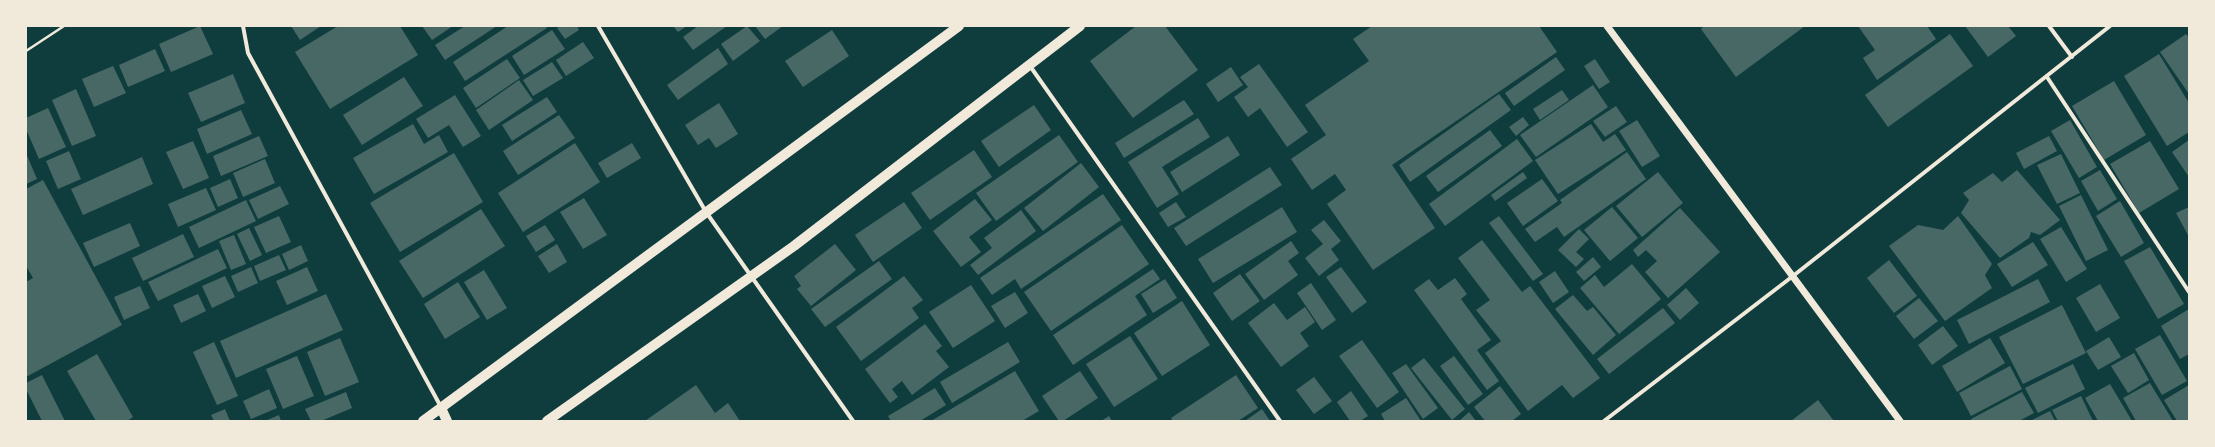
<!DOCTYPE html>
<html>
<head>
<meta charset="utf-8">
<style>
  body { margin:0 }
  #map { position:relative; width:2215px; height:447px; overflow:hidden; background:#0f3d3e; font-family:Poppins,sans-serif }
  canvas { display:block }
  .frame { position:absolute; inset:0; border:27px solid #f1e9da; pointer-events:none }
</style>
</head>
<body>
<div id="map">
<canvas width="2215" height="447"></canvas>
<div class="frame"></div>
</div>
<script>
const g = document.querySelector('canvas').getContext('2d');
g.lineJoin = 'round';
function fill(path, color) { g.fillStyle = color; g.fill(path, 'evenodd'); }
function trace(path, color, width, dash) { g.strokeStyle = color; g.lineWidth = width; g.lineCap = dash ? 'butt' : 'round'; g.setLineDash(dash || []); g.stroke(path); }
fill(new Path2D(`
  M200 26 213 54 171 72 159 44Z
  M291 26H321L300 40Z
  M338 26H400L418 55 330 109 295 52Z
  M422 26H453L432 40Z
  M465 26H497L445 60 435 45Z
  M508 26H546L547 28 465 81 453 62Z
  M561 26H577L579 30 565 39 557 28Z
  M673 26H687L678 32Z
  M698 26H727L693 50 683 37Z
  M747 26 760 41 733 61 721 44Z
  M755 26H783L765 39Z
  M1136 26H1165L1198 70 1133 118 1090 61Z
  M1372 26H1539L1557 52 1392 165 1435 228 1373 270 1327 204 1346 190 1335 174 1312 190 1291 159 1326 135 1305 105 1369 61 1353 39Z
  M1704 26H1805L1736 77 1701 29Z
  M1858 26H1927L1936 39 1877 80 1863 58 1875 50Z
  M1965 26H2008L2016 36 1988 57Z
  M552 30 565 49 524 75 512 56Z
  M832 30 849 56 803 87 785 61Z
  M1950 34 1973 66 1888 127 1865 95Z
  M2186 34 2189 38V94L2160 52Z
  M583 42 594 58 566 76 556 60Z
  M718 48 728 64 678 100 667 85Z
  M155 49 165 71 128 87 119 65Z
  M2159 54 2189 103V132L2167 146 2124 76Z
  M1556 57 1565 70 1514 106 1505 93Z
  M507 59 520 78 476 108 463 88Z
  M1595 59 1610 82 1599 89 1584 66Z
  M552 62 563 78 533 96 523 80Z
  M1259 64 1308 132 1287 147 1260 108 1248 117 1234 97 1248 87 1240 77Z
  M113 66 126 93 94 107 82 79Z
  M1231 67 1243 85 1218 102 1206 84Z
  M233 74 245 103 201 122 188 93Z
  M404 77 423 106 362 145 343 115Z
  M519 80 533 100 489 130 476 110Z
  M2114 81 2146 135 2104 160 2072 106Z
  M1593 85 1608 107 1536 157 1520 135Z
  M76 89 96 136 72 146 52 100Z
  M1562 90 1569 100 1540 120 1533 109Z
  M1499 94 1511 110 1410 182 1399 165Z
  M455 95 481 136 463 147 449 125 428 138 416 119Z
  M547 97 557 112 512 141 502 125Z
  M1184 100 1194 114 1124 158 1115 143Z
  M719 103 738 134 716 148 709 138 698 145 685 125Z
  M1034 105 1051 130 999 167 981 141Z
  M1616 106 1627 122 1605 137 1593 121Z
  M48 108 66 147 39 159 26 129V118Z
  M241 110 252 134 207 154 197 129Z
  M559 115 575 138 518 175 503 151Z
  M1523 117 1529 125 1516 136 1509 127Z
  M1198 118 1210 137 1162 167 1179 194 1157 208 1128 162Z
  M1637 120 1660 156 1642 167 1619 131Z
  M2070 120 2097 167 2079 178 2051 131Z
  M413 124 424 144 439 135 448 152 374 194 353 158Z
  M1591 124 1603 142 1615 134 1626 150 1558 194 1535 160Z
  M1490 130 1502 146 1438 192 1426 176Z
  M1059 135 1078 162 996 221 976 193Z
  M259 136 268 156 221 176 213 156Z
  M1228 136 1240 155 1182 192 1170 172Z
  M2049 136 2057 151 2024 169 2016 153Z
  M1517 139 1533 161 1445 226 1429 204Z
  M2189 140V177L2172 152Z
  M193 141 209 178 183 189 166 152Z
  M2150 141 2179 189 2139 213 2110 164Z
  M575 143 600 182 523 232 498 193Z
  M632 143 641 158 607 178 598 163Z
  M974 150 992 177 930 220 911 193Z
  M69 151 81 179 58 189 46 161Z
  M1627 152 1646 179 1564 237 1557 227 1535 242 1525 229 1562 203 1560 200Z
  M26 153 37 179 26 184Z
  M454 153 483 202 400 252 370 203Z
  M2061 154 2080 193 2057 204 2037 165Z
  M142 157 153 184 83 215 71 189Z
  M265 159 275 183 243 197 233 173Z
  M1081 163 1099 187 1043 231 1024 208Z
  M1270 167 1282 185 1186 246 1174 228Z
  M2017 170 2060 220 2040 235 2031 232 2029 238 2000 258 1961 213 1969 200 1963 193 1993 173 2002 182Z
  M2100 170 2117 199 2098 211 2081 181Z
  M1523 172 1527 178 1495 201 1491 195Z
  M1658 172 1683 203 1642 237 1616 206Z
  M230 179 238 198 218 207 210 188Z
  M1542 179 1558 201 1523 226 1507 203Z
  M43 180 122 325 26 377V282L33 278 26 266V189Z
  M280 186 289 204 258 219 249 200Z
  M206 188 216 210 178 227 168 204Z
  M1103 194 1121 220 1021 289 1015 279 992 295 980 278Z
  M2081 195 2108 250 2086 261 2059 206Z
  M584 198 607 235 583 249 560 212Z
  M975 199 992 220 969 237 981 252 961 267 933 231Z
  M246 200 256 221 199 248 189 227Z
  M2120 201 2144 243 2121 257 2096 216Z
  M904 202 922 228 873 262 855 235Z
  M1176 202 1186 217 1168 227 1159 213Z
  M1282 207 1297 232 1213 283 1198 259Z
  M1612 207 1638 238 1610 261 1584 230Z
  M2189 207V237L2176 213Z
  M1680 208 1720 252 1668 298 1645 272 1657 261 1646 250 1638 257 1633 250Z
  M481 209 505 246 423 298 399 261Z
  M1021 210 1036 231 978 275 970 265 992 248 984 238Z
  M279 216 291 242 266 253 254 227Z
  M1499 216 1543 274 1533 281 1489 223Z
  M1958 216 1992 264 1985 275 1992 288 1945 321 1889 246 1918 225 1943 230Z
  M1324 220 1341 241 1331 249 1339 260 1319 276 1305 258 1323 244 1311 230Z
  M130 223 140 246 94 267 83 243Z
  M545 225 555 240 536 252 526 236Z
  M1122 225 1149 264 1051 331 1024 292Z
  M2061 227 2087 269 2066 282 2040 239Z
  M249 228 262 255 250 261 237 234Z
  M1579 229 1589 239 1576 252 1584 259 1576 267 1558 250Z
  M183 234 194 257 143 281 132 258Z
  M234 235 246 264 231 270 219 241Z
  M1482 240 1522 292 1530 286 1600 378 1573 398 1562 385 1528 411 1485 353 1501 341 1476 310 1490 300 1458 258Z
  M1291 241 1299 253 1288 261 1298 275 1264 300 1245 274Z
  M2033 242 2048 265 2012 287 1997 264Z
  M557 244 567 262 549 273 538 256Z
  M835 244 856 270 811 306 797 289 801 286 794 276Z
  M301 245 308 261 289 270 282 254Z
  M2150 247 2184 304 2158 319 2124 261Z
  M218 249 227 268 158 301 148 282Z
  M279 255 286 270 260 281 254 266Z
  M1593 257 1601 267 1584 281 1576 272Z
  M1889 260 1917 296 1894 313 1867 278Z
  M879 261 892 279 825 327 811 309Z
  M1632 264 1661 299 1619 334 1580 288 1595 275 1604 287Z
  M251 267 258 283 238 292 231 276Z
  M307 267 318 291 287 305 276 281Z
  M1341 267 1367 302 1352 313 1326 277Z
  M1153 269 1160 279 1135 296 1147 315 1073 365 1053 335Z
  M484 270 507 308 487 320 464 282Z
  M1555 271 1569 292 1553 303 1539 282Z
  M1240 274 1260 301 1232 321 1213 293Z
  M225 276 235 297 212 308 202 286Z
  M904 276 923 300 912 308 919 318 861 361 836 327Z
  M1455 278 1467 294 1461 299 1491 340 1477 350 1499 381 1487 390 1414 290 1429 279 1438 290Z
  M1165 279 1177 298 1153 313 1141 294Z
  M2038 279 2050 302 1969 344 1957 320Z
  M458 282 480 317 445 339 424 304Z
  M1311 283 1336 320 1322 330 1297 293Z
  M2100 284 2120 318 2096 332 2076 298Z
  M971 285 995 321 953 348 929 312Z
  M140 286 150 308 124 320 114 297Z
  M1686 288 1699 303 1680 320 1667 305Z
  M1015 292 1028 313 1005 328 991 306Z
  M198 294 206 311 181 323 173 305Z
  M326 294 343 330 236 378 220 341Z
  M1573 295 1587 311 1593 307 1616 335 1593 355 1555 309Z
  M1919 298 1938 321 1914 339 1896 316Z
  M1182 301 1210 345 1162 376 1134 333Z
  M1274 303 1287 320 1305 307 1315 322 1300 333 1309 346 1281 367 1248 323Z
  M2062 305 2086 353 2023 384 1999 337Z
  M1663 308 1675 323 1609 374 1597 359Z
  M2189 309V354L2180 359 2161 326Z
  M925 324 942 346 936 351 949 367 912 395 902 381 892 389 898 397 890 403 865 369Z
  M1943 326 1958 346 1932 365 1918 345Z
  M2160 335 2187 381 2162 395 2135 349Z
  M1130 336 1158 379 1114 407 1086 364Z
  M2109 337 2121 357 2098 370 2086 351Z
  M340 338 359 382 325 396 307 352Z
  M1990 338 2005 363 1957 392 1942 366Z
  M1362 340 1399 392 1377 408 1339 356Z
  M214 342 238 396 217 405 193 352Z
  M1008 342 1020 362 952 403 940 382Z
  M2134 353 2149 380 2128 393 2111 366Z
  M97 354 133 417 127 421H96L67 371Z
  M297 356 314 396 283 409 266 369Z
  M1454 356 1483 394 1468 405 1440 366Z
  M1424 358 1465 409 1452 420 1411 368Z
  M1406 364 1438 408 1423 419 1392 373Z
  M2073 364 2085 389 2038 413 2025 388Z
  M2010 366 2022 389 1971 416 1959 393Z
  M1015 371 1039 411 1022 421H931Z
  M1080 371 1098 398 1063 421H1059L1042 396Z
  M42 375 65 421H42L26 389V383Z
  M1236 375 1258 408 1238 421H1173L1171 418Z
  M1314 377 1332 401 1314 414 1296 390Z
  M2150 383 2173 421H2136L2123 398Z
  M2110 384 2132 421H2098L2085 398Z
  M696 385 715 413 728 403 740 421H645Z
  M2189 385V421H2177L2164 400Z
  M1500 386 1521 414 1512 421H1485L1474 407Z
  M935 388 946 405 920 421H891L888 416Z
  M269 389 277 408 251 419 243 401Z
  M1351 391 1368 416 1360 421H1350L1337 402Z
  M346 392 352 408 321 421H311L305 409Z
  M2022 392 2034 413 2019 421H1972L1971 419Z
  M2081 396 2093 421H2058L2052 410Z
  M1406 398 1421 421H1385L1381 414Z
  M1818 400 1834 421H1791Z
  M225 409 230 421H214L211 415Z
  M1262 409 1270 421H1245Z
  M2050 411 2055 421H2030Z
  M1469 412 1476 421H1459Z
  M279 415 281 421H265Z
  M1109 416 1112 421H1101Z`), '#486865');
trace(new Path2D(`
  M26 51 64 26`), '#f1e9da', 2.5);
trace(new Path2D(`
  M243 26 248 53 441 407
  M598 26 706 212 853 421
  M2049 26 2072 57
  M1030 66 1280 421
  M2047 77 2189 292
  M1604 421 1793 276 2110 26`), '#f1e9da', 4);
trace(new Path2D(`
  M1607 26 1900 421`), '#f1e9da', 7);
trace(new Path2D(`
  M441 408 447 421
  M423 421 959 26
  M547 421 794 246 1080 26`), '#f1e9da', 10);
</script>
</body>
</html>
